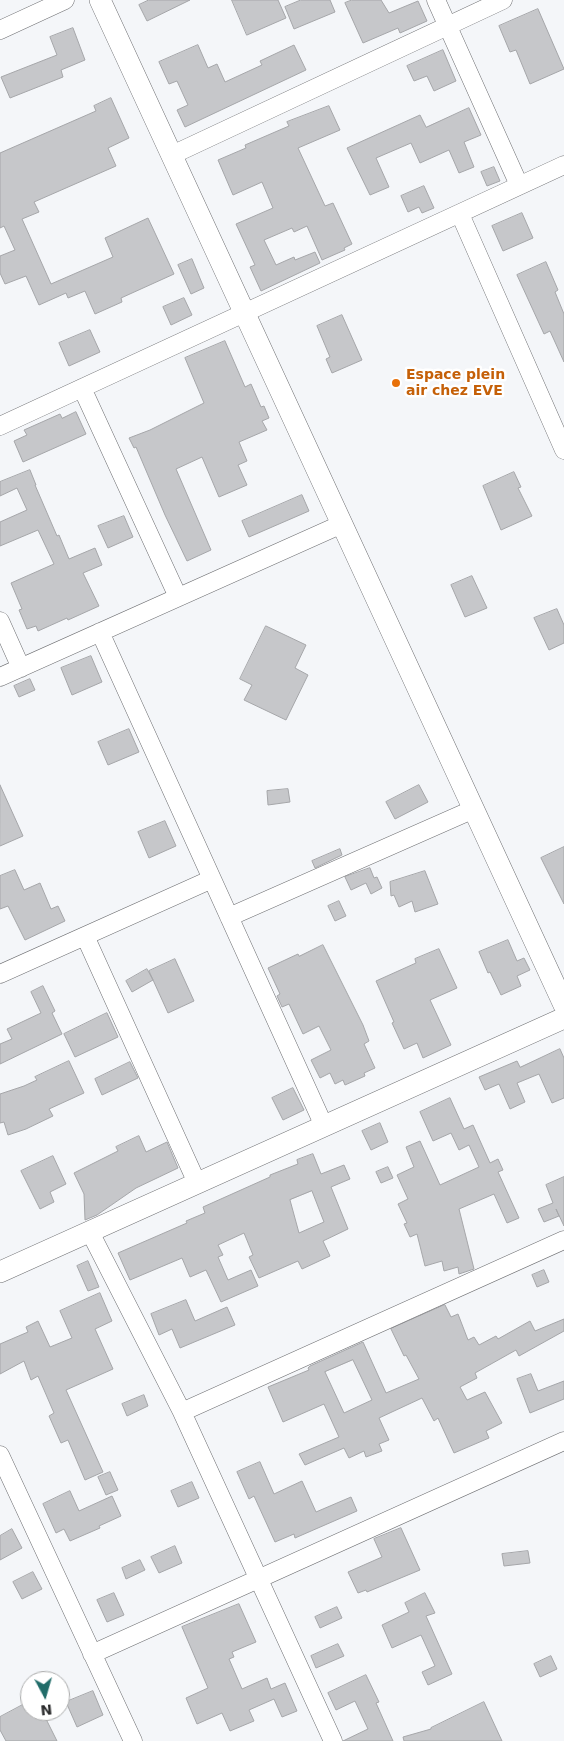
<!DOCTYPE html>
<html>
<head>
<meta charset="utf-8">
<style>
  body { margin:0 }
  #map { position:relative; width:564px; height:1741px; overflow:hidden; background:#f4f6f9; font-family:"DejaVu Sans",sans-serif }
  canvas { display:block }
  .north { position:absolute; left:20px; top:1671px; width:50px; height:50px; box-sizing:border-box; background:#fff; border:1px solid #aaabab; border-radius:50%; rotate:174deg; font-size:14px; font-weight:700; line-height:20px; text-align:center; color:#2b2c2d }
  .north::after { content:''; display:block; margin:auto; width:18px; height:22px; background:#216c69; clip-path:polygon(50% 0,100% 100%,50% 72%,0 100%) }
</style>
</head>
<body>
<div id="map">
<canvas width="564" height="1741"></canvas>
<div class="north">N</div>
</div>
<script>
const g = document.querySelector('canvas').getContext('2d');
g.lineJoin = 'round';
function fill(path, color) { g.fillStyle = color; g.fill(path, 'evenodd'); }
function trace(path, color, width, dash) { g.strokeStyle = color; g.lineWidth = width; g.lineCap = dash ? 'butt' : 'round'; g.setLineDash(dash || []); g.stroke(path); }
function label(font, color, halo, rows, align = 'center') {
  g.font = font + ' "DejaVu Sans",sans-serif'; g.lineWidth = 5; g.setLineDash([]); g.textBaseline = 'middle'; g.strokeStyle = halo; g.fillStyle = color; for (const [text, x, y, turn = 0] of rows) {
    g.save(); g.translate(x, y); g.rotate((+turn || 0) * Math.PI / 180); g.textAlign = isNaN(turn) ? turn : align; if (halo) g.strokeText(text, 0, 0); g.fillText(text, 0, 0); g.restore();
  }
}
const building = new Path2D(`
  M149 0H190L147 21 139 5Z
  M232 0H278L286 18 247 35Z
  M301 0H330L335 12 294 29 285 7Z
  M352 0H381L389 13 418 1 427 21 400 33 398 28 363 43 345 3Z
  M538 9 564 69 530 84 516 50 510 52 499 26Z
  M73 28 85 60 61 70 63 77 10 98 1 77 57 55 50 37Z
  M198 45 208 68 217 64 225 82 262 65 260 61 294 45 306 70 185 127 177 110 188 105 177 81 169 84 159 62Z
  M443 50 456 81 434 91 427 76 414 81 407 66Z
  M111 98 129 138 108 148 116 166 34 202 39 212 22 219 51 284 113 257 105 238 148 218 174 274 121 298 122 302 95 314 85 291 68 298 66 293 39 305 26 276 5 284 0 273V256L15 250 4 226 0 228V153L96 111 94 106Z
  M329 106 340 130 298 148 325 206 333 203 352 244 344 248 345 250 322 260 307 226 294 232 292 228 264 240 276 265 294 257 295 260 315 252 320 263 261 291 250 267 255 265 236 224 273 208 262 182 233 195 218 160 246 148 245 145 289 126 287 122Z
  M469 108 481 135 464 142 474 167 459 173 449 150 420 163 411 143 376 158 389 187 370 195 347 148 420 115 426 127Z
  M494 167 500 181 487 186 481 172Z
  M424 186 434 208 422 213 419 207 408 212 401 196Z
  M522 213 533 238 503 251 492 226Z
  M192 259 204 288 191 294 178 265Z
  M546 262 558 290 555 292 564 314V362L550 331 544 334 517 275Z
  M184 298 192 315 171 325 163 307Z
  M342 315 362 360 332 373 326 359 330 357 317 326Z
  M90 330 100 352 69 366 59 343Z
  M225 341 245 387 251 384 261 407 264 406 269 418 262 421 267 430 239 442 247 461 238 465 247 485 219 497 202 457 176 469 211 550 187 561 165 515 136 447 134 448 129 438 150 430 204 403 185 358Z
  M76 412 86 434 23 462 14 441 27 435 24 430 60 414 62 418Z
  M30 470 36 485H35L57 536 59 535 69 559 95 548 102 565 83 573 99 606 68 620 67 618 38 631 36 626 27 629 19 610 22 609 11 583 54 564 38 530 0 546V522L27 510 17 488 0 496V482Z
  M514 472 521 487 518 488 532 516 501 530 483 486Z
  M302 495 309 511 249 537 242 521Z
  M124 516 133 537 108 548 98 526Z
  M472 576 487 608 465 617 451 585Z
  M557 609 564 625V643L549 650 534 618Z
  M266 626 306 645 295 668 308 675 286 720 244 700 252 685 240 679Z
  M91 656 102 682 72 695 61 668Z
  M30 679 35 690 19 697 14 686Z
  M129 729 139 752 108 765 98 742Z
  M0 785 23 836 0 846Z
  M419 785 428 802 395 819 386 802Z
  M288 789 290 802 268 805 267 791Z
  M165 821 176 846 149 858 138 832Z
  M564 847V904L541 858Z
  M340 849 342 855 315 868 312 861Z
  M370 868 374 878 377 877 382 888 371 894 366 883 351 890 345 877Z
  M15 870 24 890 40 883 51 909 58 906 65 921 25 940 8 906 0 909V876Z
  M425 871 438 904 415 912 412 901 399 907 394 895 391 896 390 882Z
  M339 901 346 916 335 921 328 906Z
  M508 940 517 961 524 958 530 970 517 976 521 986 501 995 490 972 488 973 479 952Z
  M323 945 363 1025 369 1041 364 1044 375 1068 364 1073 365 1076 345 1085 343 1080 335 1084 330 1073 320 1078 311 1060 331 1050 319 1026 303 1034 289 1004 282 1007 277 996 280 994 268 968 298 954 299 956Z
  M439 949 457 988 430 1000 451 1045 423 1058 417 1043 404 1049 392 1023 394 1022 376 981 416 963 415 959Z
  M175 959 194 1001 168 1013 149 971Z
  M147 969 153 980 132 992 126 981Z
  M43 986 55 1011 52 1013 62 1034 0 1064V1044L12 1039 7 1029 41 1013 31 992Z
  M107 1013 118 1037 75 1057 64 1034Z
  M560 1049 564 1058V1098L552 1103 539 1074 517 1083 525 1102 510 1109 499 1084 485 1090 479 1077 517 1061 520 1067Z
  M69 1061 84 1093 49 1109 53 1116 26 1129 8 1135 4 1122 0 1123V1094L24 1086 37 1080 35 1077Z
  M130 1062 138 1078 102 1095 95 1079Z
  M293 1088 304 1110 283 1120 272 1098Z
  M450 1098 464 1129 473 1125 490 1163 498 1159 503 1170 498 1172 519 1218 507 1223 494 1194 459 1209 474 1269 459 1274 458 1267 444 1271 442 1261 425 1266 417 1234 410 1237 404 1224 407 1223 398 1204 408 1199 397 1175 414 1167 406 1147 420 1141 440 1185 479 1167 469 1145 459 1150 451 1133 433 1141 420 1112Z
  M380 1123 388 1142 371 1150 362 1131Z
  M139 1136 146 1152 167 1142 178 1168 136 1188 97 1215 85 1220 84 1194 74 1173 118 1151 116 1147Z
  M313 1154 321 1174 344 1165 350 1179 331 1187 348 1229 323 1241 330 1256 302 1269 298 1261 259 1278 249 1257 253 1255 244 1233 218 1245 223 1255 218 1257 228 1280 251 1270 258 1286 221 1302 206 1270 190 1277 182 1258 130 1280 118 1253 187 1223 186 1221 205 1213 203 1207 270 1177V1175L298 1164 297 1160ZM312 1191 324 1222 299 1233 290 1200Z
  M53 1156 66 1184 50 1192 54 1202 40 1209 21 1171Z
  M388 1167 393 1178 381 1183 376 1172Z
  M564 1177V1226L556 1209 559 1216 544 1222 538 1209 553 1203 546 1185Z
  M88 1261 99 1287 88 1291 77 1266Z
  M544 1270 549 1282 537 1287 532 1275Z
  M100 1293 112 1321 95 1329 113 1369 66 1390 103 1472 85 1480 68 1440 61 1443 49 1416 54 1413 38 1376 31 1380 24 1361 0 1374V1344L28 1332 26 1327 38 1321 50 1347 72 1338 60 1311Z
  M186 1300 195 1321 227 1307 235 1325 180 1348 172 1329 159 1335 151 1314Z
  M445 1305 451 1317 458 1314 468 1340 474 1337 479 1345 496 1336 498 1339 530 1321 535 1331 564 1319V1331L519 1356 516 1350 475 1373 477 1378 460 1387 467 1400 485 1392 502 1423 486 1431 489 1438 454 1453 438 1418 434 1421 422 1398 379 1418 389 1440 379 1444 382 1451 366 1457 364 1451 349 1458 344 1448 305 1465 299 1454 339 1437 324 1404 283 1422 268 1387 309 1370 308 1368 310 1366 363 1342 386 1393 419 1379 406 1355 404 1356 391 1329ZM353 1360 372 1400 344 1413 325 1372Z
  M531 1374 538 1391 564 1381V1399L530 1413 517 1379Z
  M144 1395 148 1406 127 1416 122 1404Z
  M260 1462 274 1494 302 1481 316 1512 351 1497 357 1511 295 1538 294 1534 275 1542 254 1496 249 1499 237 1472Z
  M110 1472 118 1490 106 1495 98 1477Z
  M192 1482 199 1498 178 1507 171 1491Z
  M70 1491 79 1511 112 1496 121 1516 99 1526 100 1528 70 1541 64 1529 56 1533 43 1504Z
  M401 1528 420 1570 367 1592 366 1590 358 1593 348 1572 382 1557 374 1539Z
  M12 1529 22 1548 0 1560V1536Z
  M175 1546 182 1563 159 1573 151 1557Z
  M528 1551 530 1563 504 1566 502 1554Z
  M140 1560 145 1570 126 1579 122 1568Z
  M33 1572 42 1589 22 1599 13 1582Z
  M114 1593 124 1615 107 1622 97 1600Z
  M425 1593 435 1613 426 1616 452 1674 428 1685 422 1672 435 1666 421 1635 392 1648 382 1625 409 1612 405 1603Z
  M239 1604 256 1642 232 1652 234 1657 229 1659 242 1689 267 1678 271 1689 285 1683 297 1711 282 1717 274 1699 249 1710 254 1721 230 1731 222 1713 197 1724 186 1698 208 1688 182 1627Z
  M337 1607 342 1618 320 1628 315 1617Z
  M338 1644 344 1656 316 1668 311 1656Z
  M551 1656 557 1669 540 1677 534 1664Z
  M366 1675 379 1702 376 1703 393 1741H343L368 1729 355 1701 336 1710 328 1693Z
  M93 1691 103 1715 77 1727 66 1702Z
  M30 1701V1711H42L57 1741H6L0 1730V1717Z
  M484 1702 502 1741H404L403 1737 431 1729V1728Z`);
fill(building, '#c6c7ca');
trace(building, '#a5a6a9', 1);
const minor = new Path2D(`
  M436 0 519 185
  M0 30 65 0
  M172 155 503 0
  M460 214 564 450
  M82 388 178 597
  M0 426 564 165
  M0 621 21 668
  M100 632 324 1126
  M0 677 342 524
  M229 917 474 809
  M85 936 197 1183
  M0 974 212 879
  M90 1232 182 1412 333 1741
  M182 1412 564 1240
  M0 1455 133 1741
  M92 1654 564 1441`);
const tertiary = new Path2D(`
  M100 0 564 1005
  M0 1272 564 1018`);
trace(minor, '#6e6f72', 19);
trace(tertiary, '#6e6f72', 22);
trace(minor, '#fff', 18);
trace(tertiary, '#fff', 21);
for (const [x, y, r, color] of [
  [396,383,5,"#e8710a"]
]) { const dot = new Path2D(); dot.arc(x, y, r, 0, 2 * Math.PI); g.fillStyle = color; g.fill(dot); trace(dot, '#fff', 2); }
label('bold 14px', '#c56008', '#fff', [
  ["Espace plein",406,375],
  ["air chez EVE",406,391]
], 'left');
</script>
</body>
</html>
